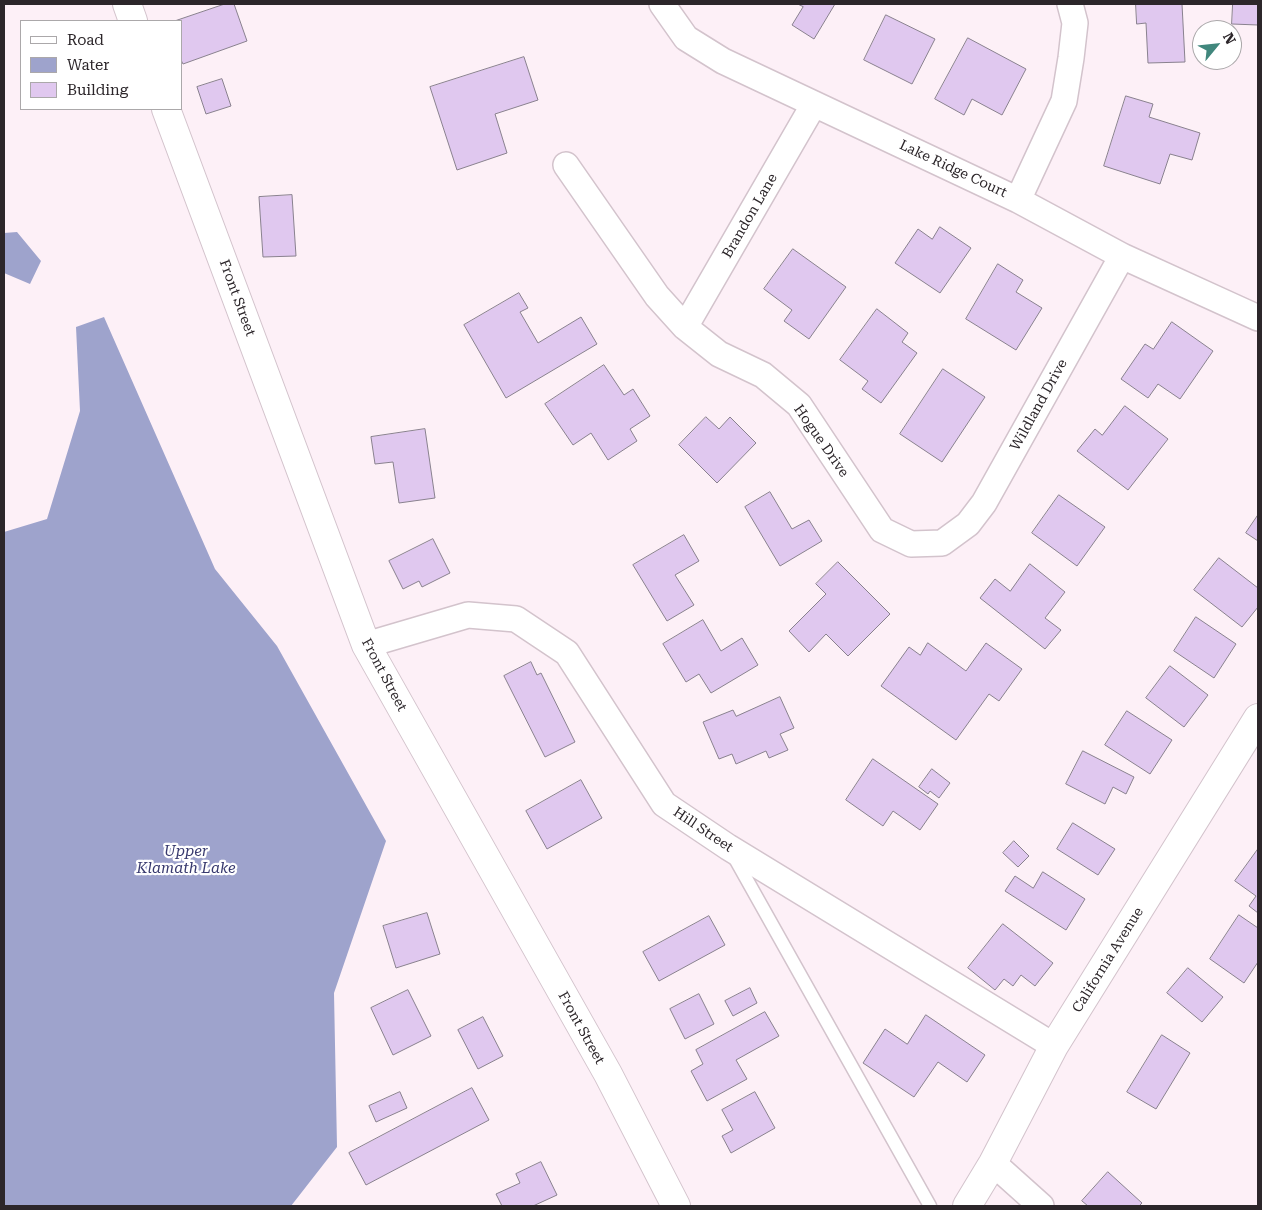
<!DOCTYPE html>
<html>
<head>
<meta charset="utf-8">
<style>
  body { margin:0 }
  #map { position:relative; width:1262px; height:1210px; overflow:hidden; background:#fdf0f7; font-family:"Roboto Serif",serif }
  canvas { display:block }
  .frame { position:absolute; inset:0; border:5px solid #2c262a; pointer-events:none }
  .legend { position:absolute; left:20px; top:20px; width:162px; height:90px; box-sizing:border-box; background:#fff; border:1px solid #aba8aa; margin:0; padding:6px 9px; list-style:none; font-size:15px; color:#2c262a }
  .legend li { display:flex; align-items:center; gap:10px; height:25px }
  .legend b { width:25px; border:1px solid #aba8aa }
  .north { position:absolute; left:1192px; top:20px; width:50px; height:50px; box-sizing:border-box; background:#fff; border:1px solid #aba8aa; border-radius:50%; rotate:62deg; font-size:14px; font-weight:700; line-height:20px; text-align:center; color:#2c262a }
  .north::after { content:''; display:block; margin:auto; width:18px; height:22px; background:#41877d; clip-path:polygon(50% 0,100% 100%,50% 72%,0 100%) }
</style>
</head>
<body>
<div id="map">
<canvas width="1262" height="1210"></canvas>
<div class="frame"></div>
<ul class="legend">
<li><b style="height:6px;background:#fff"></b>Road</li>
<li><b style="height:14px;background:#9ea3cc"></b>Water</li>
<li><b style="height:14px;background:#e0c8ef"></b>Building</li>
</ul>
<div class="north">N</div>
</div>
<script>
const g = document.querySelector('canvas').getContext('2d');
g.lineJoin = 'round';
function fill(path, color) { g.fillStyle = color; g.fill(path, 'evenodd'); }
function trace(path, color, width, dash) { g.strokeStyle = color; g.lineWidth = width; g.lineCap = dash ? 'butt' : 'round'; g.setLineDash(dash || []); g.stroke(path); }
function label(font, color, halo, rows, align = 'center') {
  g.font = font + ' "Roboto Serif",serif'; g.lineWidth = 4.5; g.setLineDash([]); g.textBaseline = 'middle'; g.strokeStyle = halo; g.fillStyle = color; for (const [text, x, y, turn = 0] of rows) {
    g.save(); g.translate(x, y); g.rotate((+turn || 0) * Math.PI / 180); g.textAlign = isNaN(turn) ? turn : align; if (halo) g.strokeText(text, 0, 0); g.fillText(text, 0, 0); g.restore();
  }
}
fill(new Path2D(`
  M17 232 41 261 30 284 4 273V233Z
  M104 317 215 569 277 646 386 841 334 993 337 1147 291 1206H4V532L47 519 80 411 76 327Z`), '#9ea3cc');
const building = new Path2D(`
  M225 4H234L247 41 183 64 181 60V21H175Z
  M798 4H835L814 39 792 25 803 7Z
  M1136 4H1182L1185 62 1148 63 1146 23 1137 24Z
  M1233 4H1258V25L1232 24Z
  M886 15 935 39 912 84 864 60Z
  M968 38 1026 69 1002 115 972 99 964 115 935 99Z
  M524 57 538 100 495 114 507 153 457 170 430 87Z
  M222 79 231 106 206 114 197 87Z
  M1126 96 1153 104 1149 117 1200 133 1192 160 1170 154 1160 184 1104 166Z
  M292 195 296 256 263 257 259 197Z
  M940 227 971 248 940 293 895 263 918 229 932 239Z
  M793 249 846 287 809 339 784 321 792 310 764 289Z
  M998 264 1023 280 1016 292 1042 308 1016 350 966 319Z
  M519 293 528 308 520 312 538 343 581 317 597 344 506 398 464 325Z
  M877 309 908 333 902 342 917 353 881 403 862 389 868 381 840 360Z
  M1172 322 1213 351 1180 399 1158 384 1148 398 1121 379 1145 344 1153 349Z
  M604 365 624 395 633 389 650 416 630 429 637 441 608 460 591 433 573 445 545 404Z
  M943 369 985 397 942 462 900 434Z
  M1125 406 1168 439 1128 490 1077 451 1095 429 1102 435Z
  M706 417 719 429 730 417 756 443 717 483 679 445Z
  M425 429 435 498 399 503 393 462 375 464 371 437Z
  M770 492 792 529 809 520 822 541 780 566 745 507Z
  M1059 495 1105 527 1077 566 1032 533Z
  M1258 515V541L1246 533Z
  M684 535 699 561 675 575 694 605 667 621 633 565Z
  M433 539 450 573 422 587 419 581 403 589 389 561Z
  M1219 558 1258 588V607L1242 627 1194 590Z
  M838 562 890 614 848 656 826 634 809 652 789 631 826 594 816 584Z
  M1030 564 1065 592 1045 618 1061 630 1045 649 980 598 995 579 1010 591Z
  M1196 617 1236 644 1214 678 1174 651Z
  M703 620 721 651 742 638 758 665 711 693 699 674 686 682 663 644Z
  M928 643 966 671 986 643 1022 669 999 701 989 694 956 740 881 686 909 647 920 655Z
  M531 662 537 675 541 673 575 742 545 757 504 676Z
  M1170 666 1208 695 1184 727 1146 698Z
  M780 697 794 728 780 734 788 750 769 758 766 751 736 764 732 754 719 759 703 722 733 710 736 716Z
  M1127 711 1172 740 1150 774 1105 745Z
  M1083 751 1134 777 1126 794 1113 787 1105 804 1066 784Z
  M873 759 938 804 920 830 893 811 883 826 846 800Z
  M932 769 950 783 939 798 930 791 928 794 919 787Z
  M581 780 602 818 547 849 526 811Z
  M1073 823 1115 849 1098 875 1057 849Z
  M1014 841 1029 856 1018 867 1003 853Z
  M1258 849V913L1249 906 1256 896 1235 881Z
  M1043 872 1085 899 1066 930 1005 891 1015 876 1033 888Z
  M427 913 440 954 396 968 383 926Z
  M1239 915 1258 928V962L1244 983 1210 959Z
  M709 916 725 945 659 981 643 952Z
  M1003 924 1053 963 1035 986 1021 975 1013 986 1004 979 995 990 968 968Z
  M1188 968 1223 997 1202 1022 1167 993Z
  M750 988 757 1003 733 1016 725 1001Z
  M408 990 431 1036 393 1055 371 1008Z
  M699 994 714 1024 685 1039 670 1009Z
  M765 1012 779 1036 736 1060 747 1079 707 1101 691 1071 703 1064 696 1050Z
  M926 1015 985 1055 967 1082 938 1062 914 1097 863 1063 885 1029 907 1044Z
  M483 1017 503 1056 478 1069 458 1030Z
  M1162 1035 1190 1053 1156 1109 1127 1092Z
  M472 1088 489 1120 366 1185 349 1153Z
  M400 1092 407 1108 376 1122 369 1106Z
  M755 1092 775 1128 731 1153 722 1136 733 1130 722 1110Z
  M541 1162 557 1195 533 1206H502L496 1194 520 1183 516 1174Z
  M1108 1172 1142 1203 1139 1206H1088L1082 1201Z`);
fill(building, '#e0c8ef');
trace(building, '#89818e', 1);
const service = new Path2D(`
  M733 855 930 1206`);
const minor = new Path2D(`
  M662 4 686 38 723 61 1018 200 1122 256 1258 318
  M566 165 657 296 685 327 719 354 763 375 799 405 882 530 911 544 942 543 968 524 984 503 1122 256
  M1018 200 1064 101 1071 58 1075 23 1070 4
  M685 327 814 104
  M366 645 468 615 516 619 567 653 664 804 728 847 1054 1046
  M993 1163 1041 1206`);
const tertiary = new Path2D(`
  M127 4 133 21
  M166 109 366 645 608 1074 676 1206
  M967 1206 993 1163 1054 1046 1258 718`);
trace(service, '#d3c3cc', 15);
trace(minor, '#d3c3cc', 28);
trace(tertiary, '#d3c3cc', 30);
trace(service, '#fff', 12);
trace(minor, '#fff', 25);
trace(tertiary, '#fff', 28);
label('14px', '#2c262a', '#fff', [
  ["Lake Ridge Court",953,169,25],
  ["Brandon Lane",750,216,-60],
  ["Front Street",237,298,70],
  ["Wildland Drive",1039,405,-61],
  ["Hogue Drive",821,441,55],
  ["Front Street",384,675,62],
  ["Hill Street",703,830,34],
  ["California Avenue",1108,960,-58],
  ["Front Street",581,1028,61]
]);
label('italic 15px', '#37396e', '#fff', [
  ["Upper",186,852],
  ["Klamath Lake",186,869]
]);
</script>
</body>
</html>
